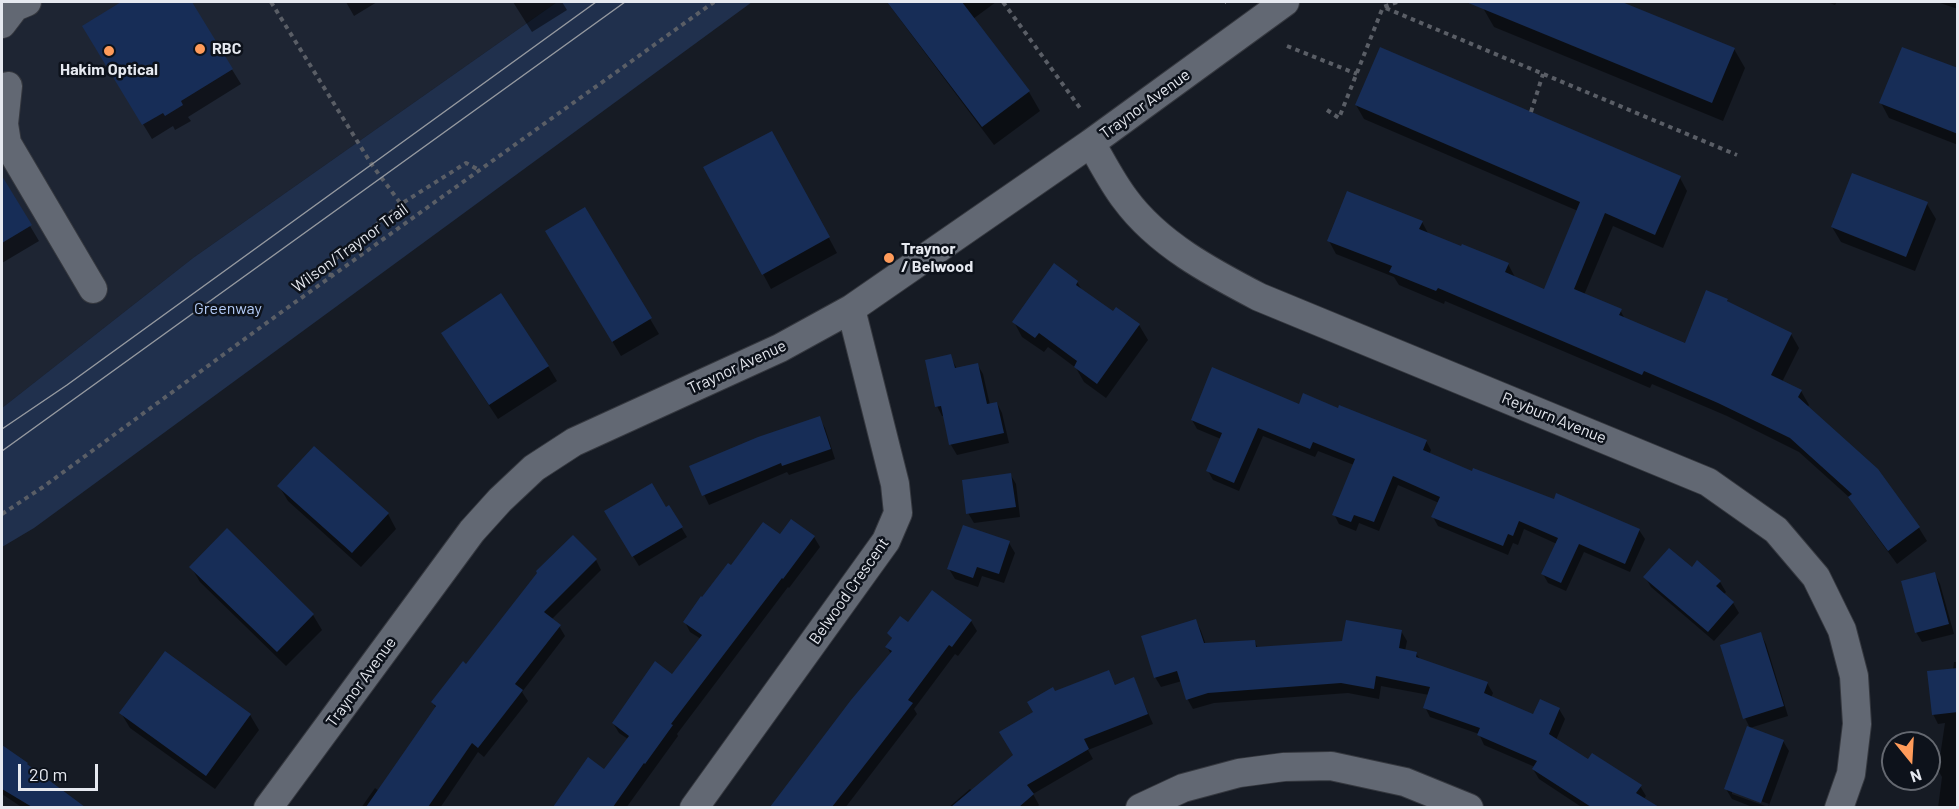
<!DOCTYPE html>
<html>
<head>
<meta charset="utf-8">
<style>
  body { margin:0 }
  #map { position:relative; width:1959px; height:809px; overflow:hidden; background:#161b24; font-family:Barlow,sans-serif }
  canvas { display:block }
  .frame { position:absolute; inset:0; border:3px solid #e6e9f0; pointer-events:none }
  .north { position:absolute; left:1881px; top:731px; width:60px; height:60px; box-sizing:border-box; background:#0d121b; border:2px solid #646870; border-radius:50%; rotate:162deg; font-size:16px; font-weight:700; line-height:24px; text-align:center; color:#e6e9f0 }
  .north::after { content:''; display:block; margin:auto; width:21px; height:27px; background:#ff9b5a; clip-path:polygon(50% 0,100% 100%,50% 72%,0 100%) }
  .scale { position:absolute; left:18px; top:764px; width:80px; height:27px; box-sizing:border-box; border:3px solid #e6e9f0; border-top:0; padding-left:8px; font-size:18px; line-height:21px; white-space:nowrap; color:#e6e9f0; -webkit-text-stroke:4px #0d121b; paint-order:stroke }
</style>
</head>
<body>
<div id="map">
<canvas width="1959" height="809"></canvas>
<div class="frame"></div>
<div class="north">N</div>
<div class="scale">20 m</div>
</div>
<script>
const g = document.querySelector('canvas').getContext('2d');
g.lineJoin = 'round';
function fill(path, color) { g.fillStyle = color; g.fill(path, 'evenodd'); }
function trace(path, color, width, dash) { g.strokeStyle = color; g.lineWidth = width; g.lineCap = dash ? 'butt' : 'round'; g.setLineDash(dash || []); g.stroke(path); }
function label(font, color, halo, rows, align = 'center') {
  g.font = font + ' Barlow,sans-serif'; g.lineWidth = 5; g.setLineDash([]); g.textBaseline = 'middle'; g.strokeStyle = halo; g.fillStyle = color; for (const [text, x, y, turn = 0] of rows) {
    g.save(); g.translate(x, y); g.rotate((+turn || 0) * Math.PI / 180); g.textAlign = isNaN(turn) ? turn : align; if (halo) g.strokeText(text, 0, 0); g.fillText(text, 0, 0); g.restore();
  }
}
fill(new Path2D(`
  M2 2H557L193 258 2 408Z`), '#1e2533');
fill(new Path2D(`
  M557 2H752L34 528 2 547V408L193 258Z`), '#20304d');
fill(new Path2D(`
  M124 2H190L241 84 188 117 191 121 175 130 173 126 152 139 84 27Z
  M346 2H377L354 16Z
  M513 2H562L567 10 532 32Z
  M887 2H996L973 19 1029 92 1040 111 994 145Z
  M1486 2H1618L1734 49 1745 68 1723 121 1494 27 1483 8Z
  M1827 2H1837L1835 5Z
  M1937 2H1958V9Z
  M1958 70V145L1889 118 1881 103Z
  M1356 105 1680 178 1687 191 1663 248 1613 226 1584 295 1620 310 1626 321 1685 345 1727 300 1729 304 1791 334 1799 348 1782 382 1801 391 1809 405 1807 408 1919 528 1927 541 1897 564 1858 511 1850 498 1799 452 1727 416 1652 384 1650 388 1445 301 1444 304 1399 285 1394 277 1336 254 1329 241 1422 222 1429 235 1508 264 1516 279 1545 291 1578 211 1364 119Z
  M780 147 837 253 771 289 763 274Z
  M2 179 39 241 2 263Z
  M1927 204 1936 219 1915 271 1841 242 1832 227Z
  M585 209 659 334 621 356 547 232Z
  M1077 282 1083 292 1113 314 1116 309 1139 325 1148 340 1106 398 1084 382 1076 368 1048 347 1044 352 1022 337 1014 322Z
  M451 348 548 366 557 381 498 419Z
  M950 356 957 369 977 364 983 374 990 405 997 403 1002 413 1009 443 957 455 951 445 945 416H942L937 406Z
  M1300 406 1426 441 1431 450 1429 455 1473 473 1639 530 1645 539 1630 572 1584 552 1566 591 1548 583 1543 574 1557 544 1524 529 1518 545 1513 543 1508 555 1438 526 1433 517 1439 503 1398 485 1379 531 1359 523 1356 531 1339 524 1334 514 1354 465 1318 451 1315 457 1263 436 1239 491 1213 480 1208 471 1221 439 1197 429 1192 420Z
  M819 418 825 428 835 459 789 475 787 472 709 505 691 467Z
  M1010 474 1016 484 1020 517 974 523 968 513Z
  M279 486 388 514 396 529 361 567 288 501Z
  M669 507 687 537 639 566 606 512 665 509Z
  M792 521 814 537 820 547 789 588 788 587 677 734 678 736 626 808H556L588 759 605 771 628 739 619 733 613 723 673 676 701 639 690 632 685 622 731 567 780 536Z
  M1009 543 1015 553 1004 583 982 576 978 587 955 579 949 569Z
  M596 560 601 570 551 620 559 626 565 636 522 692 528 701 484 757 478 752 440 808H361L375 788 379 791 436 709 433 702 467 666Z
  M1697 563 1720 582 1726 592 1723 595 1733 603 1739 613 1714 641 1651 587 1645 577 1692 569Z
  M191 567 313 615 322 630 286 666 200 582Z
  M1935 574 1940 584 1954 634 1922 642 1916 632Z
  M932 592 971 621 977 631 958 656 955 654 914 709 917 714 845 808H829L824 804 821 808H772L891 654 887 647 893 640 889 634 908 624Z
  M1196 621 1201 631 1206 645 1254 641 1258 648 1344 642 1401 631 1407 641 1405 651 1416 653 1421 661 1487 683 1493 693 1491 698 1534 716 1559 709 1565 719 1556 740 1588 761 1640 786 1646 796 1643 800 1656 808H1583L1539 779 1533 769 1535 767 1484 745 1479 734 1430 717 1425 707 1429 695 1381 686 1379 699 1348 693 1214 703 1193 709 1188 700 1182 681 1161 687 1155 677Z
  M1761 634 1766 644 1788 716 1750 728 1745 718Z
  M1954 662H1958V808H1938L1942 777 1938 770 1945 723 1938 724 1933 714 1953 670Z
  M1108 671 1116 686 1133 679 1153 724 1088 750 1093 759 1033 794 1039 805 1036 808H948L970 789 972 791 1014 756 1035 713 1054 692Z
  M121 713 250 715 259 730 215 789 130 728Z
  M1783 741 1789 751 1768 808H1755L1732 799 1726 789ZM1732 791 1769 804 1768 807 1732 794Z
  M2 747 27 764 28 767 83 808H23L2 794Z`), '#0007');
fill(new Path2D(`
  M121 2H192L233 69 181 101 183 105 165 116 163 113 142 125 82 26Z
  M887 2H962L1030 91 982 127Z
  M1466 2H1622L1735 48 1712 103Z
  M1380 47 1681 176 1655 235 1605 213 1574 289 1622 309 1619 315 1685 343 1706 290 1728 299 1727 301 1792 333 1771 375 1802 390 1798 397 1878 469 1920 527 1888 551 1848 497 1852 494 1790 438 1718 403 1644 371 1642 375 1438 288 1436 291 1389 272 1392 266 1327 241 1347 191 1423 221 1419 229 1461 246 1462 244 1509 263 1505 272 1544 289 1580 202 1355 105Z
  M1902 47 1958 68V134L1879 103Z
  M772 131 830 237 762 275 703 167Z
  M1852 173 1928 202 1906 257 1831 227Z
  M2 176 32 225 2 243Z
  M585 207 652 318 612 342 545 231Z
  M1054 263 1078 281 1076 285 1113 311 1116 307 1140 324 1097 384 1074 367 1077 361 1039 333 1035 338 1012 322Z
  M501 293 549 366 489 405 441 333Z
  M951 354 955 368 978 363 987 404 997 402 1004 433 949 445 941 406 935 407 925 360Z
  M1212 367 1299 404 1303 393 1338 408 1339 405 1427 440 1423 450 1472 471 1473 468 1554 499 1556 493 1640 529 1625 564 1579 544 1561 583 1541 574 1558 538 1519 521 1513 536 1508 534 1503 546 1431 517 1440 497 1393 476 1374 522 1354 515 1351 522 1332 515 1355 459 1313 442 1310 449 1258 428 1234 483 1206 471 1222 433 1191 420Z
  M820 416 831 449 782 466 781 463 702 496 689 466 758 437Z
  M314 446 389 513 352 553 277 486Z
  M1011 473 1016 507 966 514 962 480Z
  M652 483 666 507 669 505 683 527 632 557 604 511Z
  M791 519 815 536 783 579 782 578 671 724 673 725 645 764 644 763 613 807H553L588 757 604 769 629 736 612 723 655 661 672 674 702 635 683 622 701 596 702 597 728 563 731 565 763 522 780 534Z
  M963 525 1010 541 999 574 977 567 973 578 947 569Z
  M227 528 314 614 277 652 189 567Z
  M573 535 597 559 544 612 561 625 515 684 523 690 478 748 472 743 428 807H366L436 706 431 702 463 661 466 664 537 573 536 571Z
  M1669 548 1692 567 1697 560 1721 581 1716 586 1734 602 1708 632 1643 577Z
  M1935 572 1949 624 1915 633 1901 581Z
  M932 590 972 620 952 647 949 645 908 700 913 703 832 807H770L851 700 892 651 885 647 892 638 887 633 900 616 908 622Z
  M1196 619 1204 643 1255 640 1256 647 1342 641 1346 620 1402 630 1399 648 1417 652 1416 657 1488 682 1484 693 1533 714 1540 699 1560 708 1549 734 1588 759 1592 753 1642 785 1636 793 1659 807H1591L1532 769 1537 761 1477 735 1480 728 1423 708 1430 687 1376 676 1374 689 1341 683 1208 693 1186 700 1177 671 1154 678 1141 636Z
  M1761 632 1784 706 1743 719 1720 645Z
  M165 651 251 714 206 776 119 713Z
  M1958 668V712L1932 715 1927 671Z
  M1109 670 1115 685 1134 677 1148 714 1084 739 1089 749 1027 785 1034 794 1019 807H951L1013 755 999 732 1033 712 1027 702 1053 687 1055 691Z
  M1747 726 1784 740 1761 803 1724 789Z
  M2 745 28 763 27 764 85 807H32L2 789Z`), '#172d57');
const minor = new Path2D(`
  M2 24 15 7 27 2
  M8 86 4 124 7 143 93 289
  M1091 143C1102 162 1112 182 1125 199 1158 244 1211 272 1259 297L1708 482 1776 530 1816 577 1842 630 1854 676 1857 724 1851 774 1839 808
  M268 808 472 531 500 500 534 468 574 442 780 348 851 309 1091 143 1285 2
  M694 808 886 541 898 513 895 484 851 309
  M1140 808 1183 788 1239 773 1284 767 1331 766 1405 782 1469 808`);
trace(minor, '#35383f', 30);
trace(new Path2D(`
  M271 2 372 165 401 204
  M1003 2 1080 108
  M1225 2H1226
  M1397 2 1383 7 1737 155
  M1287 46 1357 74
  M1327 110 1339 118 1383 7
  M1531 112 1543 74
  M330 277 334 260 401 204 466 163 479 170
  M2 514 43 487 276 316 714 2`), '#5a5e66', 4, [4.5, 4.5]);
trace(minor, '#626873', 28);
trace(new Path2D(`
  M2 429 67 385 596 2
  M2 451 625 2`), '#9599a0', 1.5);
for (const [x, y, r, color] of [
  [200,49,6,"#ff9b5a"],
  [109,51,6,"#ff9b5a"],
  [889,258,6,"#ff9b5a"]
]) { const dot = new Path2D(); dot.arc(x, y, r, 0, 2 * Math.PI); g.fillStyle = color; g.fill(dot); trace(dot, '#0d121b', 2); }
label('bold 16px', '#e6e9f0', '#0d121b', [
  ["RBC",212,49],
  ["Hakim Optical",109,70,"center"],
  ["Traynor",901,249],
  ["/ Belwood",901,267]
], 'left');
label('16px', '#e6e9f0', '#0d121b', [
  ["Traynor Avenue",1145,104,-36],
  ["Wilson/Traynor Trail",350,248,-36],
  ["Traynor Avenue",737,367,-25],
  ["Reyburn Avenue",1554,418,22],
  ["Belwood Crescent",849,591,-55],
  ["Traynor Avenue",361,682,-54]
]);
label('16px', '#b4ccf8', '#0d121b', [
  ["Greenway",228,309]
]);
</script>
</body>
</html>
